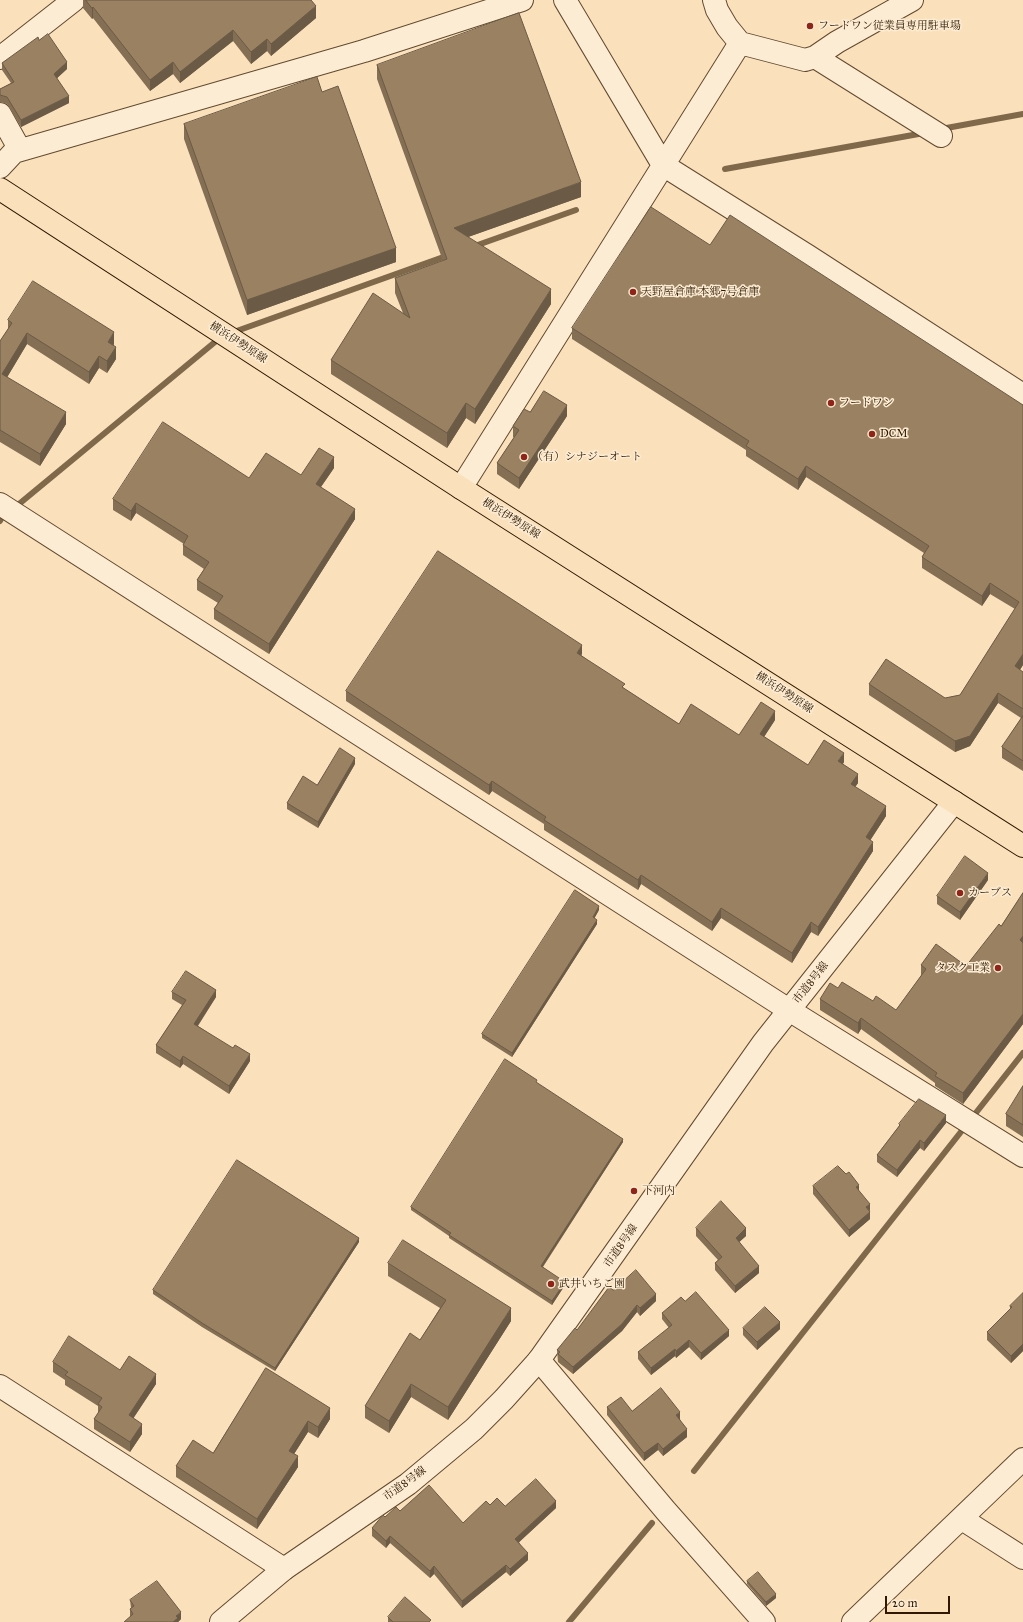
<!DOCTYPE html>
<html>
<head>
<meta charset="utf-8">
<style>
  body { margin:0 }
  #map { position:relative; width:1023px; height:1622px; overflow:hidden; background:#fae1bb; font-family:"IM FELL Great Primer",serif }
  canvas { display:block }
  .scale { position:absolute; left:885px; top:1596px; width:65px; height:18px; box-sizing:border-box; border:2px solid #301801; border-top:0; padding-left:5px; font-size:12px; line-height:14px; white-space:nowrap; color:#301801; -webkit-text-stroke:3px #fcecd3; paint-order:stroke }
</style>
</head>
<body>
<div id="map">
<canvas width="1023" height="1622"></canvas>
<div class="scale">20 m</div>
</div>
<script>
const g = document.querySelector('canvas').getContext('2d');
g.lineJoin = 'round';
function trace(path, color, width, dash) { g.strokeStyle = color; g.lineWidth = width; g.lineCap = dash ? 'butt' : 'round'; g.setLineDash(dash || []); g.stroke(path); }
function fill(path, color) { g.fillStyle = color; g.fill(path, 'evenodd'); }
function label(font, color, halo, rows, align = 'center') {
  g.font = font + ' "IM FELL Great Primer","Noto Serif JP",serif'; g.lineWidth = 3; g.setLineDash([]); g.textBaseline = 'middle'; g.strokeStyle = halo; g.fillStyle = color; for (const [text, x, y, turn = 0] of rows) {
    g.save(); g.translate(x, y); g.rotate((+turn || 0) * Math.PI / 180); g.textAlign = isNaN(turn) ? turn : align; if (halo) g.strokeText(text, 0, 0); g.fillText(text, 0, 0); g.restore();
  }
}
trace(new Path2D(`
  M941 129 1023 114
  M725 169 924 133
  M472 247 576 210
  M231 333 449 255
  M19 504 221 337
  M0 521 1 519
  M694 1471 1023 1053
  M569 1622 652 1523`), '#80684b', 6);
const minor = new Path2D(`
  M565 0 663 165 808 256 1023 395
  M714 0 717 10 727 27 740 43 805 60 815 57 837 42 912 0
  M815 57 941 136
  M0 58 74 0
  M0 114 20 150
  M0 167 14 152 364 51 522 0
  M461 488 740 43
  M0 504 789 1010 1023 1156
  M539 1360 666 1511 764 1622
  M0 1386 284 1569
  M962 1519 1023 1558
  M853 1622 1023 1459`);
const tertiary = new Path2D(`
  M221 1622 284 1569 408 1484 474 1429 504 1399 539 1360 763 1043 954 802`);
const primary = new Path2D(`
  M0 189 461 488 1023 846`);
trace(minor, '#624a30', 24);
trace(tertiary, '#624a30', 24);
trace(primary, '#301801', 24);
trace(minor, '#fcecd3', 22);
trace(tertiary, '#fcecd3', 22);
trace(primary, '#fae1bb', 22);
fill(new Path2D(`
  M83 0H311L316 18 271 56 267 51 251 64 233 41 180 83 173 74 150 91 93 18 92 19 83 8Z
  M39 40 67 69 57 78 69 103 21 127 7 104 0 102V89L11 83 2 70V63Z
  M377 65 581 197 468 237 551 304 475 424 466 418 447 448 331 374V360L403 313 395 293V278L443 261 377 79Z
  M322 92 396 262 247 315 184 139V124Z
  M710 245 1023 405V665L1020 670 1023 672V771L1002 758V747L1021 718 998 703 970 746 955 752 869 695V684L945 698 960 695 1015 609 990 594 982 606 922 568V557L924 553 806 477 798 490 746 456V450L572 339V328Z
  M8 320 114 344 113 346 116 359 107 373 99 368 89 384 27 344 7 377 66 424 40 466 0 442V341L8 329Z
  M567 416 519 489 497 474V463L514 437H513V426Z
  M334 468 321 487 355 519 269 654 214 619V609L218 603 197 590V580L204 569 183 555V545L184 544 136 513 131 521 113 510V499L249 478 301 475Z
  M582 654 581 655 625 689 679 724 739 735 775 720 764 737 808 765 844 762 843 764 858 783 855 787 886 816 870 840 873 851 818 936 811 932 792 963 721 918 712 931 641 884 638 890 544 830V824L492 791 489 795 346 701V691Z
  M355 764 318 828 287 809V803L317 785Z
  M988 880 960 920 937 904V896Z
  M1023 893V1024L963 1104 935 1086V1083L861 1029 858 1034 820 1010V999L838 988 896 1010 921 976V965L966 966 1001 926Z
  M599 910 594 918 597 924 512 1057 482 1038V1034Z
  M172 992 216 997 198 1026 250 1061 229 1094 183 1064 180 1068 156 1053V1045L182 1005 172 999Z
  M537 1083 623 1142 543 1267 565 1285 552 1305 449 1238V1236L411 1210V1207Z
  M1023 1086V1137L1006 1126V1114Z
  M946 1123 924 1151 920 1148 897 1177 877 1162V1155L899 1126V1124Z
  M813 1186 859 1191 870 1211V1219L849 1237 813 1194Z
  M696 1228 746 1236 739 1242 759 1273 735 1293 715 1270V1263L718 1260 696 1236Z
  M359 1242 275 1371 202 1327 153 1294V1290Z
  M388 1263 511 1321 448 1420 411 1397 389 1433 365 1418V1406L420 1340 440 1308 388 1276Z
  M613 1290 656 1301 640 1316 637 1312 622 1331 573 1374 558 1362 557 1350 577 1330Z
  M1023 1293V1351L1011 1363 987 1340V1332L1010 1309V1306Z
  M685 1301 729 1336 701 1360 689 1347 676 1358 675 1356 651 1375 638 1359V1352L669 1328 662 1319V1313Z
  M743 1328 780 1329 757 1350 743 1335Z
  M53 1362 120 1370 156 1384 133 1418 142 1434 130 1452 94 1429V1419L98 1413V1406L65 1385V1380L53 1372Z
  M266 1368 330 1419 318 1438 308 1432 294 1454 298 1467 257 1529 176 1477V1466L213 1453Z
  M607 1407 680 1419 687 1437 663 1456 658 1450 644 1461 607 1415Z
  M490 1505 505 1506 556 1508 519 1542 528 1560 510 1576 506 1572 462 1608 434 1574 430 1578 390 1543 386 1548 372 1536V1528L385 1517 400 1511 463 1523Z
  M747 1581 776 1598 766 1606 747 1584Z
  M130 1600 181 1619 178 1622 130 1617V1609L131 1608Z
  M388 1617 431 1622H388Z`), '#846f54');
fill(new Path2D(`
  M316 6V18L271 56V44Z
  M93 7V18L92 19V8Z
  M233 30V41L180 83V72Z
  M267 39V51L251 64V52Z
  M67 62V69L54 81V74Z
  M173 62V74L150 91V80Z
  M69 96V103L21 127V120Z
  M581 182V197L454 242V228Z
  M396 248V262L247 315V300Z
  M551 289V304L475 424V409Z
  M114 332V344L108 354V342Z
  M27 333V344L2 386V374Z
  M116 347V359L107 373V361Z
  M99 356V368L89 384V372Z
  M466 403V418L447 448V433Z
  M567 405V416L519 489V478Z
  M66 412V424L40 466V454Z
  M334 457V468L316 494V484Z
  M806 466V477L798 490V479Z
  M136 503V513L131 521V511Z
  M355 509V519L269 654V644Z
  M990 583V594L982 606V596Z
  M582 645V654L577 662V653Z
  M1023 654V665L1015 677V666Z
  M998 693V703L970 746 955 752V741Z
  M775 711V720L760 743V734Z
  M844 753V762L838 770V761Z
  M355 758V764L318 828V822Z
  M858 774V783L851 793V784Z
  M492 781V791L489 795V785Z
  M886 806V816L866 847V837Z
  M873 842V851L818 936V927Z
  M988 873V880L960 920V912Z
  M641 875V884L638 890V880Z
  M599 906V910L593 921V917Z
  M721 908V918L712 931V922Z
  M597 920V924L512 1057V1053Z
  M811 922V932L792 963V953Z
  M1023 936V946L1020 940Z
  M216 990V997L194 1031V1024Z
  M1023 1014V1024L963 1104V1093Z
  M861 1018V1029L858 1034V1023Z
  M250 1054V1061L229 1094V1086Z
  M183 1056V1064L180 1068V1061Z
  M946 1115V1123L924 1151V1143Z
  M623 1139V1142L541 1269V1266Z
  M920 1140V1148L897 1177V1170Z
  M859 1185V1192L856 1187Z
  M870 1204V1211L866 1207Z
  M870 1212V1219L849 1237V1230Z
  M746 1228V1236L736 1245V1238Z
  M359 1238V1242L275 1371V1368Z
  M759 1266V1273L735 1293V1286Z
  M565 1282V1285L552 1305V1301Z
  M656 1294V1301L640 1316V1308Z
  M637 1305V1312L622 1331 573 1374V1367Z
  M511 1308V1321L448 1420V1407Z
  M780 1322V1329L757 1350V1342Z
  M729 1330V1336L701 1360V1353Z
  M689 1340V1347L676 1358V1351Z
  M1023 1344V1351L1011 1363V1356Z
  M675 1349V1356L651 1375V1368Z
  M156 1374V1384L129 1425V1415Z
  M411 1384V1397L389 1433V1421Z
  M330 1408V1419L318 1438V1427Z
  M680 1412V1419L676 1422V1415Z
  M308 1421V1432L289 1462V1451Z
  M142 1424V1434L130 1452V1442Z
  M687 1429V1437L663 1456V1449Z
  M658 1443V1450L644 1461V1453Z
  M298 1456V1467L257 1529V1519Z
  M556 1501V1508L515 1546V1539Z
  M390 1536V1543L386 1548V1541Z
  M528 1553V1560L510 1576V1569Z
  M506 1565V1572L462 1608V1601Z
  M434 1566V1574L430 1578V1571Z
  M776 1594V1598L766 1606V1602Z
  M181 1612V1619L178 1622H173L176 1616Z`), '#6b5a45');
const building = new Path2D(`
  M86 0H311L316 6 271 44 267 39 251 52 233 30 180 72 173 62 150 80 93 7 92 8Z
  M519 13 581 182 454 228 551 289 475 409 466 403 447 433 331 360 373 293 410 318 395 278 447 259 377 65Z
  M48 34 67 62 54 74 69 96 21 120 7 97 0 95V89L14 82 2 63 38 37 39 40Z
  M317 77 322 92 338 86 396 248 247 300 184 124Z
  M651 207 710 245 730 215 1023 405V654L1015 666 1023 672V709L998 693 970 736 955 741 869 684 886 659 945 698 960 695 1019 602 990 583 982 596 922 557 929 546 806 466 798 479 746 446 749 441 572 328Z
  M33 281 114 332 108 342 116 347 107 361 99 356 89 372 27 333 2 374 66 412 40 454 0 430V341L12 323 8 320Z
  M544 391 567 405 519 478 497 463 519 430 513 426 524 409 530 412Z
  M163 422 249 478 266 453 301 475 319 448 334 457 316 484 355 509 269 644 214 609 223 596 197 580 209 562 183 545 188 536 136 503 131 511 113 499Z
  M438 551 582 645 577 653 625 684 622 687 679 724 691 704 739 735 761 702 775 711 760 734 808 765 824 740 844 753 838 761 858 774 851 784 886 806 866 837 873 842 818 927 811 922 792 953 721 908 712 922 641 875 638 880 544 820 546 817 492 781 489 785 346 691Z
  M1023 716V761L1002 747Z
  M340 748 355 758 318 822 287 803 303 776 317 785Z
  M965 856 988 873 960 912 937 896Z
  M575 890 599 906 593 917 597 920 512 1053 482 1034Z
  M1023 893V936L1020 940 1023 943V1014L963 1093 935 1076 937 1073 861 1018 858 1023 820 999 830 983 838 988 842 982 873 1001 876 996 896 1010 926 969 921 965 936 944 966 966 999 924 1001 926Z
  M186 971 216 990 194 1024 233 1048 235 1045 250 1054 229 1086 183 1056 180 1061 156 1045 186 1000 172 992Z
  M505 1059 537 1080 536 1082 623 1139 541 1266 565 1282 552 1301 449 1235 451 1233 411 1207Z
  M1023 1086V1125L1006 1114Z
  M919 1099 946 1115 924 1143 920 1140 897 1170 877 1155 900 1125 899 1124Z
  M237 1160 359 1238 275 1368 202 1323 153 1290Z
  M838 1166 846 1174 849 1172 859 1185 856 1187 870 1204 866 1207 870 1212 849 1230 813 1186Z
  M721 1201 746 1228 736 1238 759 1266 735 1286 715 1263 722 1257 696 1228Z
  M403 1240 511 1308 448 1407 411 1384 389 1421 365 1406 410 1333 420 1340 446 1300 388 1263Z
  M636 1270 656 1294 640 1308 637 1305 622 1324 573 1367 558 1354 560 1352 557 1350 575 1328 577 1330 609 1287 613 1290Z
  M696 1292 729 1330 701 1353 689 1340 676 1351 675 1349 651 1368 638 1352 672 1325 662 1313 681 1297 685 1301Z
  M1023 1293V1344L1011 1356 987 1332 1012 1307 1010 1306Z
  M765 1307 780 1322 757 1342 743 1328Z
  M69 1336 120 1370 129 1356 156 1374 129 1415 142 1424 130 1442 94 1419 102 1407 98 1404 102 1398 65 1375 68 1372 53 1362Z
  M266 1368 330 1408 318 1427 308 1421 289 1451 298 1456 257 1519 176 1466 193 1440 213 1453Z
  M661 1388 680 1412 676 1415 687 1429 663 1449 658 1443 644 1453 607 1407 621 1397 632 1411Z
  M536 1479 556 1501 515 1539 528 1553 510 1569 506 1565 462 1601 434 1566 430 1571 390 1536 386 1541 372 1528 383 1515 385 1517 396 1507 400 1511 429 1485 463 1523 486 1501 490 1505 497 1498 505 1506Z
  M758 1572 776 1594 766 1602 747 1581Z
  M157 1581 181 1612 176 1616 178 1618 173 1622H124L133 1614 130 1609 134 1606 130 1600Z
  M405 1597 431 1620 429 1622H393L388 1617Z`);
fill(building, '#998162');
trace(building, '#6b5a45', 1);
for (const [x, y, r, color] of [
  [810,26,4,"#8f2418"],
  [633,292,4,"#8f2418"],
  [831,403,4,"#8f2418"],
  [872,434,4,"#8f2418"],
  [524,457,4,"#8f2418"],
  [960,893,4,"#8f2418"],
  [998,968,4,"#8f2418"],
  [634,1191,4,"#8f2418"],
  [551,1284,4,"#8f2418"]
]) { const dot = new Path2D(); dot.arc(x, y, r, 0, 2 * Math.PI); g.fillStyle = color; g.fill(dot); trace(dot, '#fcecd3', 1.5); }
label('11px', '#301801', '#fcecd3', [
  ["フードワン従業員専用駐車場",818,26],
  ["天野屋倉庫 本郷7号倉庫",641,292],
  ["フードワン",839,403],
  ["DCM",880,434],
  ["（有）シナジーオート",532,457],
  ["カーブス",968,893],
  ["タスク工業",990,968,"right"],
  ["下河内",642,1191],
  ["武井いちご園",559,1284]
], 'left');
label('11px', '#301801', '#fcecd3', [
  ["横浜伊勢原線",238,343,33],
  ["横浜伊勢原線",511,519,32],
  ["横浜伊勢原線",784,693,33],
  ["市道8号線",811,983,-52],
  ["市道8号線",621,1246,-55],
  ["市道8号線",405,1484,-36]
]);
</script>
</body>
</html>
